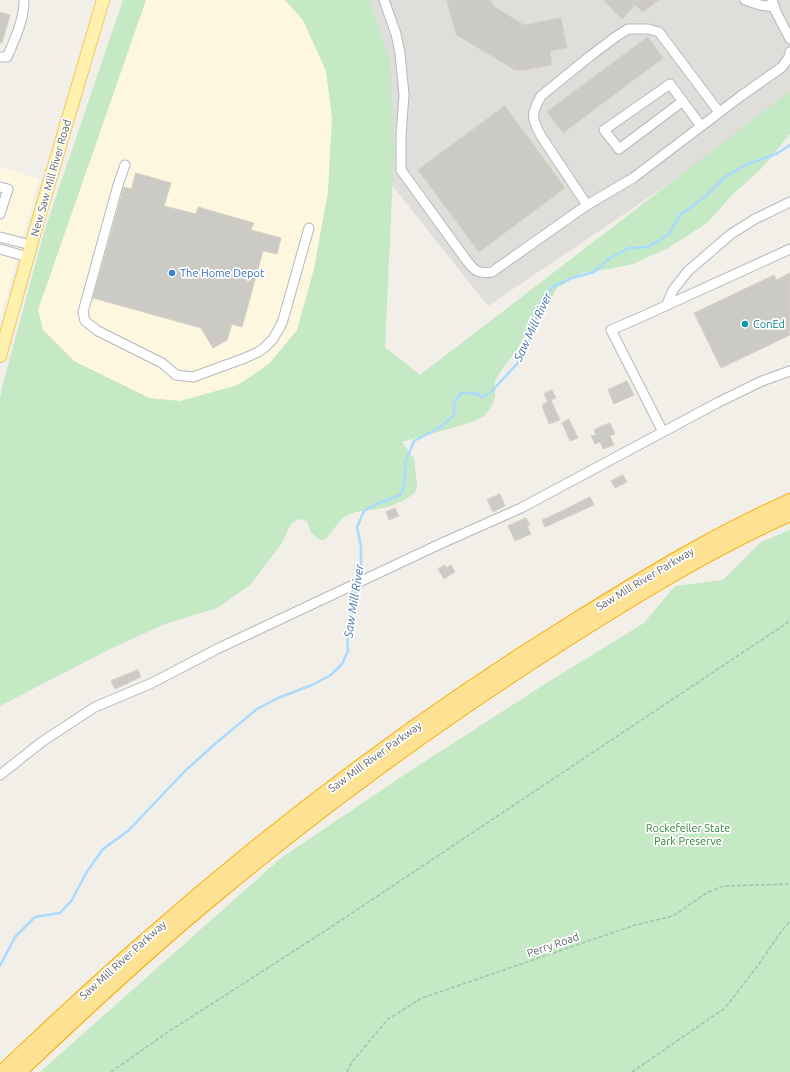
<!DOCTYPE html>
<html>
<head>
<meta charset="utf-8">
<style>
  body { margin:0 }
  canvas { display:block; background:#f1efe8 }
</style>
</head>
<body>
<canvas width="790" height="1072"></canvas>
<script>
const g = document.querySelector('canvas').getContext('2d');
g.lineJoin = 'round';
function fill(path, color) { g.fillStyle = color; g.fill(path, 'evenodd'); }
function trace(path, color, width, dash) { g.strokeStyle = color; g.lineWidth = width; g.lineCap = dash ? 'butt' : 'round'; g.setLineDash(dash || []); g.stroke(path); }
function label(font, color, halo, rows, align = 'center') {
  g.font = font + ' Ubuntu,sans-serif'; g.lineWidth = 3.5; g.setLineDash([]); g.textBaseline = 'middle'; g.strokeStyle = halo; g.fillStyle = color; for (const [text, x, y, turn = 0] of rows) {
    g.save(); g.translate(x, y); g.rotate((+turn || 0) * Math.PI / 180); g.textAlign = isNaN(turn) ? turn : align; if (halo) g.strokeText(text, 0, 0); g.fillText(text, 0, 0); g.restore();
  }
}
fill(new Path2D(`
  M146 0H285L303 20 326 71 332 118 328 192 314 269 297 330 269 364 238 386 180 401 149 398 74 361 43 330 38 310Z
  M0 166 39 179 0 319Z`), '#fef7e0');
fill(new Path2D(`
  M345 0H790V102L488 306 384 175Z`), '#e0deda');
fill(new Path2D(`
  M123 0H146L38 310 43 330 74 361 149 398 180 401 238 385 269 364 297 330 314 269 328 192 332 118 326 71 303 20 285 0H369L390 61 394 151 385 347 420 375 790 91V134L762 168 732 195 707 223 668 248 633 264 614 268 581 273 557 288 550 300 526 334 516 351 503 368 495 381V396L493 404 484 416 472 422 452 428 402 442 414 459 417 484 415 493C407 499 397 504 387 507 373 511 354 509 342 519 336 525 331 533 326 539L320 540 311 533 307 521 298 519 291 524 282 543 250 585 217 608 165 624 108 650 0 706V398L4 380 44 232Z
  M790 530V1072H40L281 858 407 773 545 684 644 623 675 586 723 580 761 542Z`), '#c5e8c5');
trace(new Path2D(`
  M358 579 361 564V547L357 527 364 511 377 504 400 495 404 486 406 460 414 441 439 428 454 415V403L461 393H474L483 397 491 392 517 364 528 344 537 318 552 287 572 278 594 272 610 258 629 248 648 247 669 234 680 215 706 196 726 176 748 164 776 154 790 145
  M0 966 15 937 35 917 60 913 72 900 86 873 103 849 128 831 185 771 216 743 257 709 278 698 312 685 331 675 342 664 348 651 347 632 357 586`), '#aadaff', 2.5);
const building = new Path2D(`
  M447 0H491L493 6 524 25 561 18 567 48 550 51 552 65 524 70H515L460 37 456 34Z
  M604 0H659L643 12 635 5 622 19Z
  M0 12 10 15 2 43H0Z
  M648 37 663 58 563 133 547 112Z
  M505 106 565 188 479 252 418 170Z
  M136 173 171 183 164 206 196 214 198 207 254 223 251 230 281 238 277 254 263 251 242 327 232 324 227 340 213 348 201 328 93 298 124 187 131 189Z
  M790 273V335L721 368 694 313 774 275 776 280Z
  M627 381 634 395 614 404 608 390Z
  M552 390 556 398 551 400 560 420 549 424 542 406 544 405 543 404 548 402 544 394Z
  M569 419 578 438 570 441 562 423Z
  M610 423 615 434 610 436 614 445 603 449 600 442 595 444 591 436 596 435 594 430Z
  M623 475 627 482 615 488 611 481Z
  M500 494 505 506 493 512 487 500Z
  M590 497 594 505 545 527 542 520 566 509Z
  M395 508 399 516 389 520 386 512Z
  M526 518 530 525 527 526 531 534 515 541 508 526Z
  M445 565 446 568 451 565 455 572 444 579 438 569Z
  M138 670 141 677 115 689 111 681Z`);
fill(building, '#cccac5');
trace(building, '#d6d1c6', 1);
const minor = new Path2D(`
  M384 0 396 34 400 53 404 95 401 135V170L467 261C475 271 478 274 492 272L587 205 633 178 741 96 782 67 789 57 790 52
  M745 0 760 5 774 7
  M772 0 776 12 790 39
  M0 57H7C15 39 24 20 24 0
  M683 101 619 149 604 130 670 84 701 126
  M125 165 118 185 83 312 85 321 98 331 162 363 176 375 193 377 245 358 258 352 264 348 273 339 280 327 283 320 309 228
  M0 187 8 189 0 214
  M587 205 541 136C531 117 531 114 541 96L589 57 614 38 628 29H648L659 32 719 112
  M0 237 31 245
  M0 249 28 257
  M666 306 673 290 688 271 731 234 755 219 790 202
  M663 432 611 330 641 317 790 249
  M0 775 43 741 95 707 152 683 217 649 440 544 521 508 717 403 762 381 790 371`);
const major = new Path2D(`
  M0 356 39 217 103 0`);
const highway = new Path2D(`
  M2 1072C50 1027 97 982 147 939 281 821 424 714 576 620 645 577 715 534 790 501
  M19 1072C78 1016 138 960 200 908 315 811 437 722 564 641 637 595 711 549 790 514`);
trace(minor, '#b5b8bc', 11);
trace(major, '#f2c960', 14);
trace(highway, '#f9ab00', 16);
trace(new Path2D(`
  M111 1072 168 1032 325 931 790 621
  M347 1072 352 1062 388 1019 422 998 635 925 673 916 708 892 724 886 790 884
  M632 1072 725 1008 759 964 780 933 790 921`), '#9cc7a9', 1.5, [4, 2]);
trace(minor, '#fff', 9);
trace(major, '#fff2af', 12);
trace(highway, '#fde293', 14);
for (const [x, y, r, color] of [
  [172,273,4,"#3f7fe0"],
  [745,324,4,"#0f9aa8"]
]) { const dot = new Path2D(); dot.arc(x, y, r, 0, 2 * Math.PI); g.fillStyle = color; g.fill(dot); trace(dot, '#fff', 1.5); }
label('11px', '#5f6368', '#fff', [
  ["New Saw Mill River Road",51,178,-74],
  ["Saw Mill River Parkway",645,579,-31],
  ["Saw Mill River Parkway",375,757,-36],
  ["Perry Road",553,945,-19],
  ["Saw Mill River Parkway",123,960,-42]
]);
label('11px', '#366cbe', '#fff', [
  ["The Home Depot",180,273]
], 'left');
label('11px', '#0d838f', '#fff', [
  ["ConEd",753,324]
], 'left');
label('11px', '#348238', '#fff', [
  ["Rockefeller State",688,828],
  ["Park Preserve",688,841]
]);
label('italic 12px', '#4174aa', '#fff', [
  ["Saw Mill River",533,327,-65],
  ["Saw Mill River",354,601,-81]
]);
</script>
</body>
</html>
